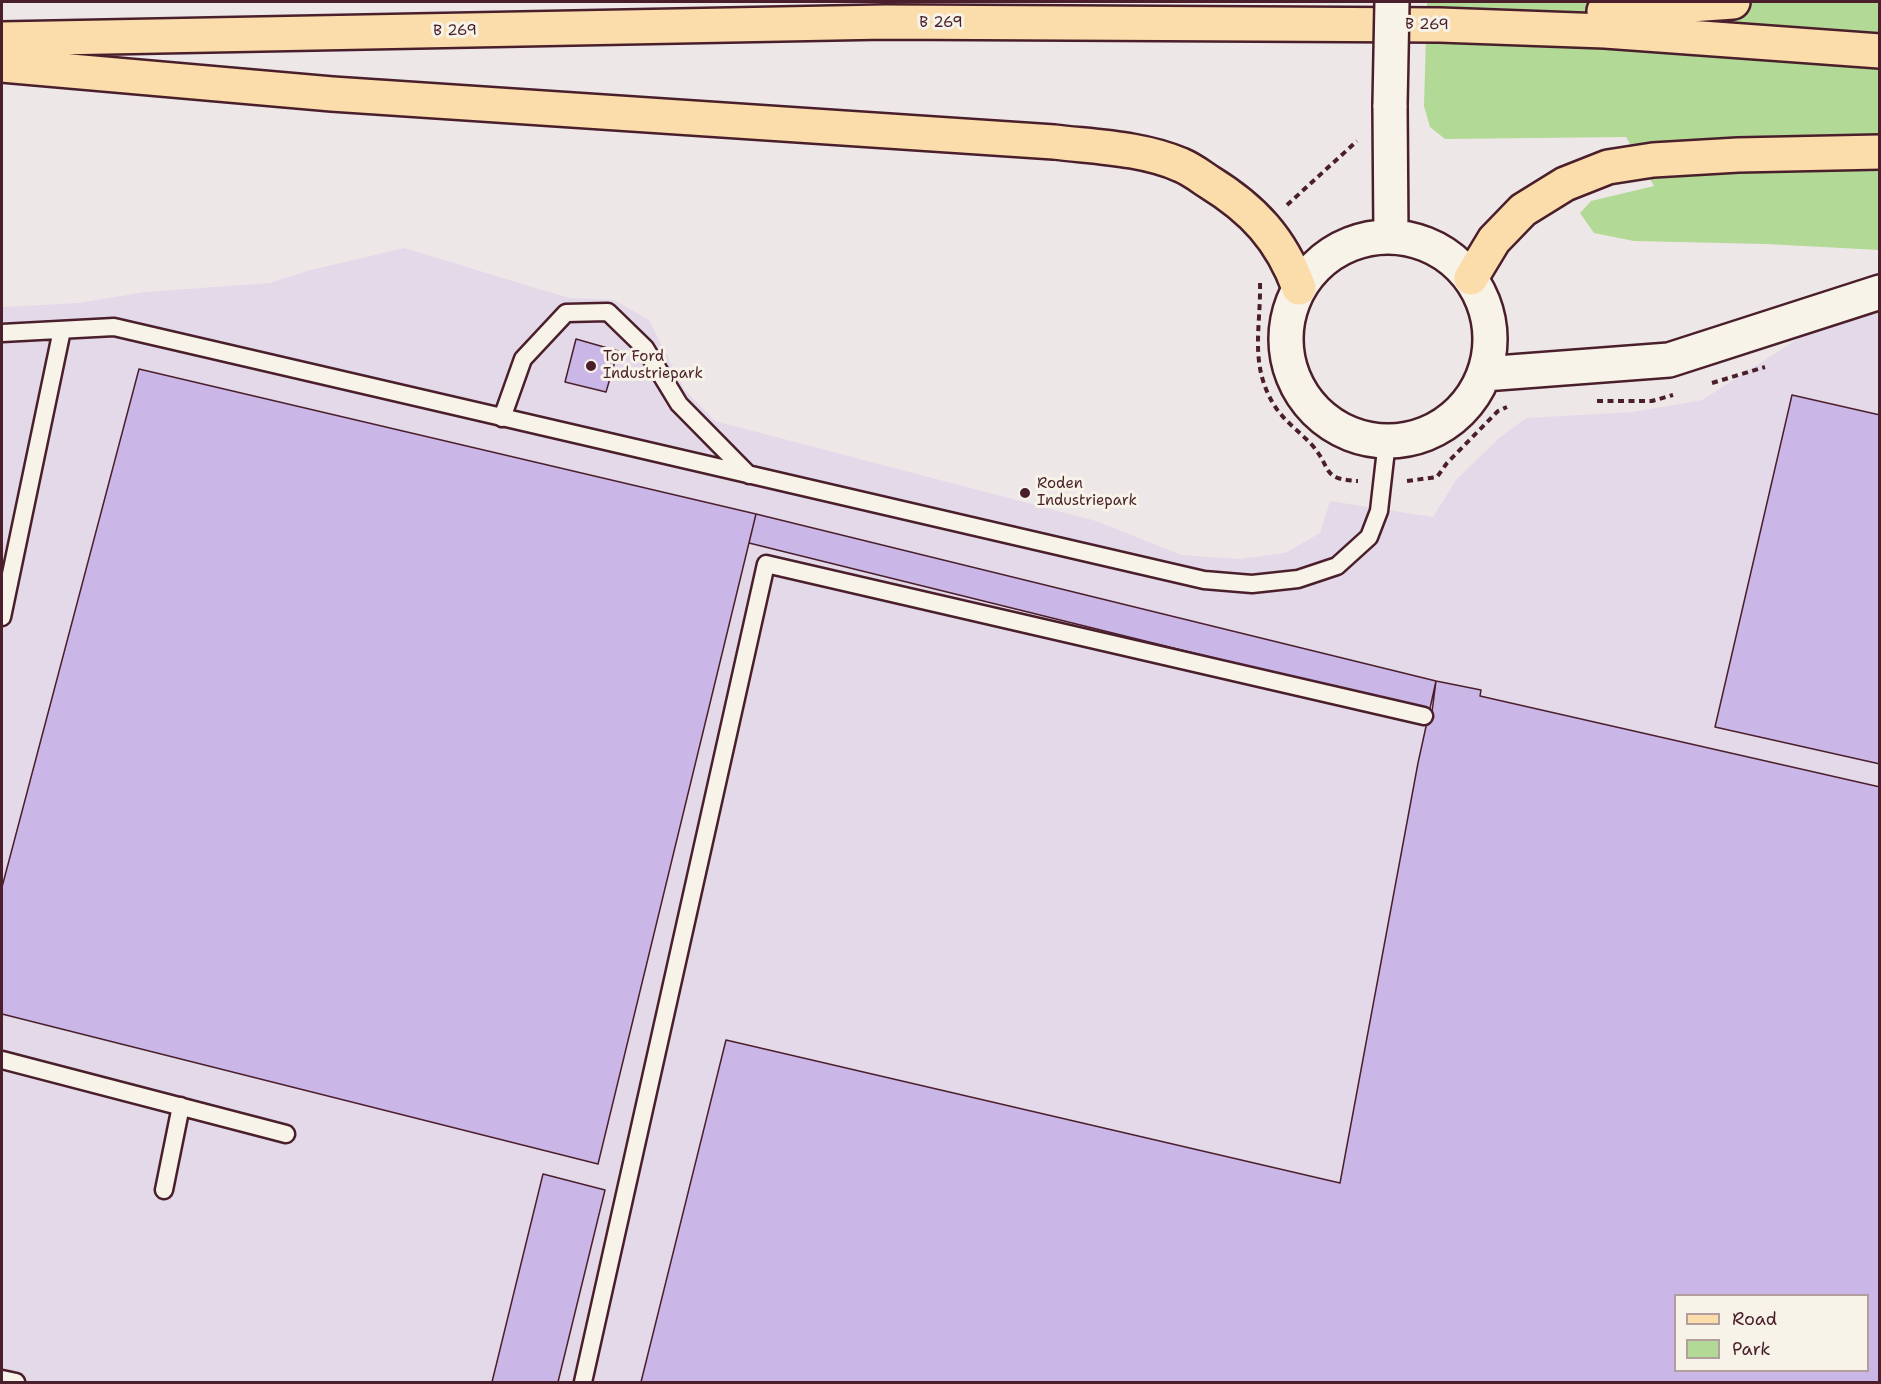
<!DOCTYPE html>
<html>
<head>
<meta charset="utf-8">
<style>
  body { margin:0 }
  #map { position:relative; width:1881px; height:1384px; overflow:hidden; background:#eee7e8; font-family:"Shantell Sans",sans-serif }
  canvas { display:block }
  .frame { position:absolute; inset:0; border:3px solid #4a1f2b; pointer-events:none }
  .legend { position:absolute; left:1674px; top:1294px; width:195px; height:78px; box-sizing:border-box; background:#f7f3e8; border:2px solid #b29e9c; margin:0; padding:8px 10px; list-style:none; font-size:18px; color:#4a1f2b }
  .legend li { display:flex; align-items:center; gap:12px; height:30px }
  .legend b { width:30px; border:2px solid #b29e9c }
</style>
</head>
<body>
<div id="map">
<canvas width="1881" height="1384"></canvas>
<div class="frame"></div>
<ul class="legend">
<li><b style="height:8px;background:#faddab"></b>Road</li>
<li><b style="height:16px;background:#b2d995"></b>Park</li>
</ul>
</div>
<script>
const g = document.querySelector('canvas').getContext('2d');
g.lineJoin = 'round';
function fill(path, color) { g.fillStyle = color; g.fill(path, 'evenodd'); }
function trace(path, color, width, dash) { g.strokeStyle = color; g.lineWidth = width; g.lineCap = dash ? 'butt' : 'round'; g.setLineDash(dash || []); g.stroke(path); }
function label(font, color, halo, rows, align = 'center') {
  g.font = font + ' "Shantell Sans",sans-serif'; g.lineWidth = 6; g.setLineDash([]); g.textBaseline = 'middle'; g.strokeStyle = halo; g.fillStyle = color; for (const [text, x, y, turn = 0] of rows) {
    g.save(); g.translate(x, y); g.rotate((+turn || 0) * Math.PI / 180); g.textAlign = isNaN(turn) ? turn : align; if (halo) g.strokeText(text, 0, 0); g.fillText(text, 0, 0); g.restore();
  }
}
fill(new Path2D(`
  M404 248 569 298 614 300 649 320 684 389 715 421 1096 521 1181 555 1240 559 1285 553 1320 533 1330 501 1433 517 1456 480 1498 439 1526 418 1633 412 1702 400 1879 287V1382H2V307L79 303 145 292 270 283 307 271ZM1676 1296H1868V1370H1676Z`), '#e4d9e8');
fill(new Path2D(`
  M1427 2H1879V250L1766 244 1634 241 1594 233 1580 213 1591 201 1654 186 1626 137 1445 139 1430 127 1424 106Z`), '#b2d995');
const building = new Path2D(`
  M576 339 618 351 606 392 565 382Z
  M139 369 756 514 598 1164 2 1014V887Z
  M1792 395 1880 415V764L1715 727Z
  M756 514 1436 681 1432 712 749 543Z
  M1436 681 1481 690 1480 696 1880 787V1382H641L726 1040 1340 1183 1418 763ZM1676 1296H1868V1370H1676Z
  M543 1174 605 1190 558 1382H492Z`);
fill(building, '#cbb7e7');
trace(building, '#4a1f2b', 1.5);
const service = new Path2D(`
  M2 333 114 327 1204 580 1252 584 1298 579 1337 566 1369 537 1379 511 1387 441
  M502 418 523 359 566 313 608 312 645 348 679 404 749 475
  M2 617 62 330
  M2 1060 286 1134
  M164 1190 181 1106
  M2 1379 16 1382
  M583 1382 766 564 1424 716`);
const minor = new Path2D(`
  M1390 105 1391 237
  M1286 339a102 102 0 1 1 204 0a102 102 0 1 1-204 0Z
  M1484 374 1669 360 1880 292`);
const primary = new Path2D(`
  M1604 11 1733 2
  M2 39 885 22 1440 25 1605 31 1880 51
  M2 65 332 94 1054 142C1096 147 1142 148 1181 165 1191 169 1200 176 1209 182 1253 209 1281 239 1299 288
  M1471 278 1494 240 1523 210 1565 184 1608 167 1653 160 1738 155 1880 152`);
trace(service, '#4a1f2b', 21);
trace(minor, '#4a1f2b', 38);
trace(primary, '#4a1f2b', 38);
trace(new Path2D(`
  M1287 205 1357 141
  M1260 283C1261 327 1249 364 1274 405 1284 421 1299 431 1312 445 1333 469 1320 479 1358 481
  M1712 383 1765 367
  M1597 401H1652L1673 395
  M1407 481 1437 477 1447 463 1498 411 1507 407`), '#4a1f2b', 4, [6, 4.5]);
trace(service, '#f7f3e8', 16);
trace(minor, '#f7f3e8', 33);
trace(primary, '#faddab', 33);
const minorBridge = new Path2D(`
  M1390 105 1392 2`);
trace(minorBridge, '#4a1f2b', 38, []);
trace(minorBridge, '#f7f3e8', 33);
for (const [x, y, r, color] of [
  [591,366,6,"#4a1f2b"],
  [1025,493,6,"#4a1f2b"]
]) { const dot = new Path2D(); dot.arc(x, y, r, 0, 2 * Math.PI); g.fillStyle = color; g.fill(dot); trace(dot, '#f7f3e8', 2); }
label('15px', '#4a1f2b', '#f7f3e8', [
  ["B 269",941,23],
  ["B 269",1427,25,1],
  ["B 269",455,31,-1]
]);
label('15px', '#4a1f2b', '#f7f3e8', [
  ["Tor Ford",603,357],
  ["Industriepark",603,374],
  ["Roden",1037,484],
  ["Industriepark",1037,501]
], 'left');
</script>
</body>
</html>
